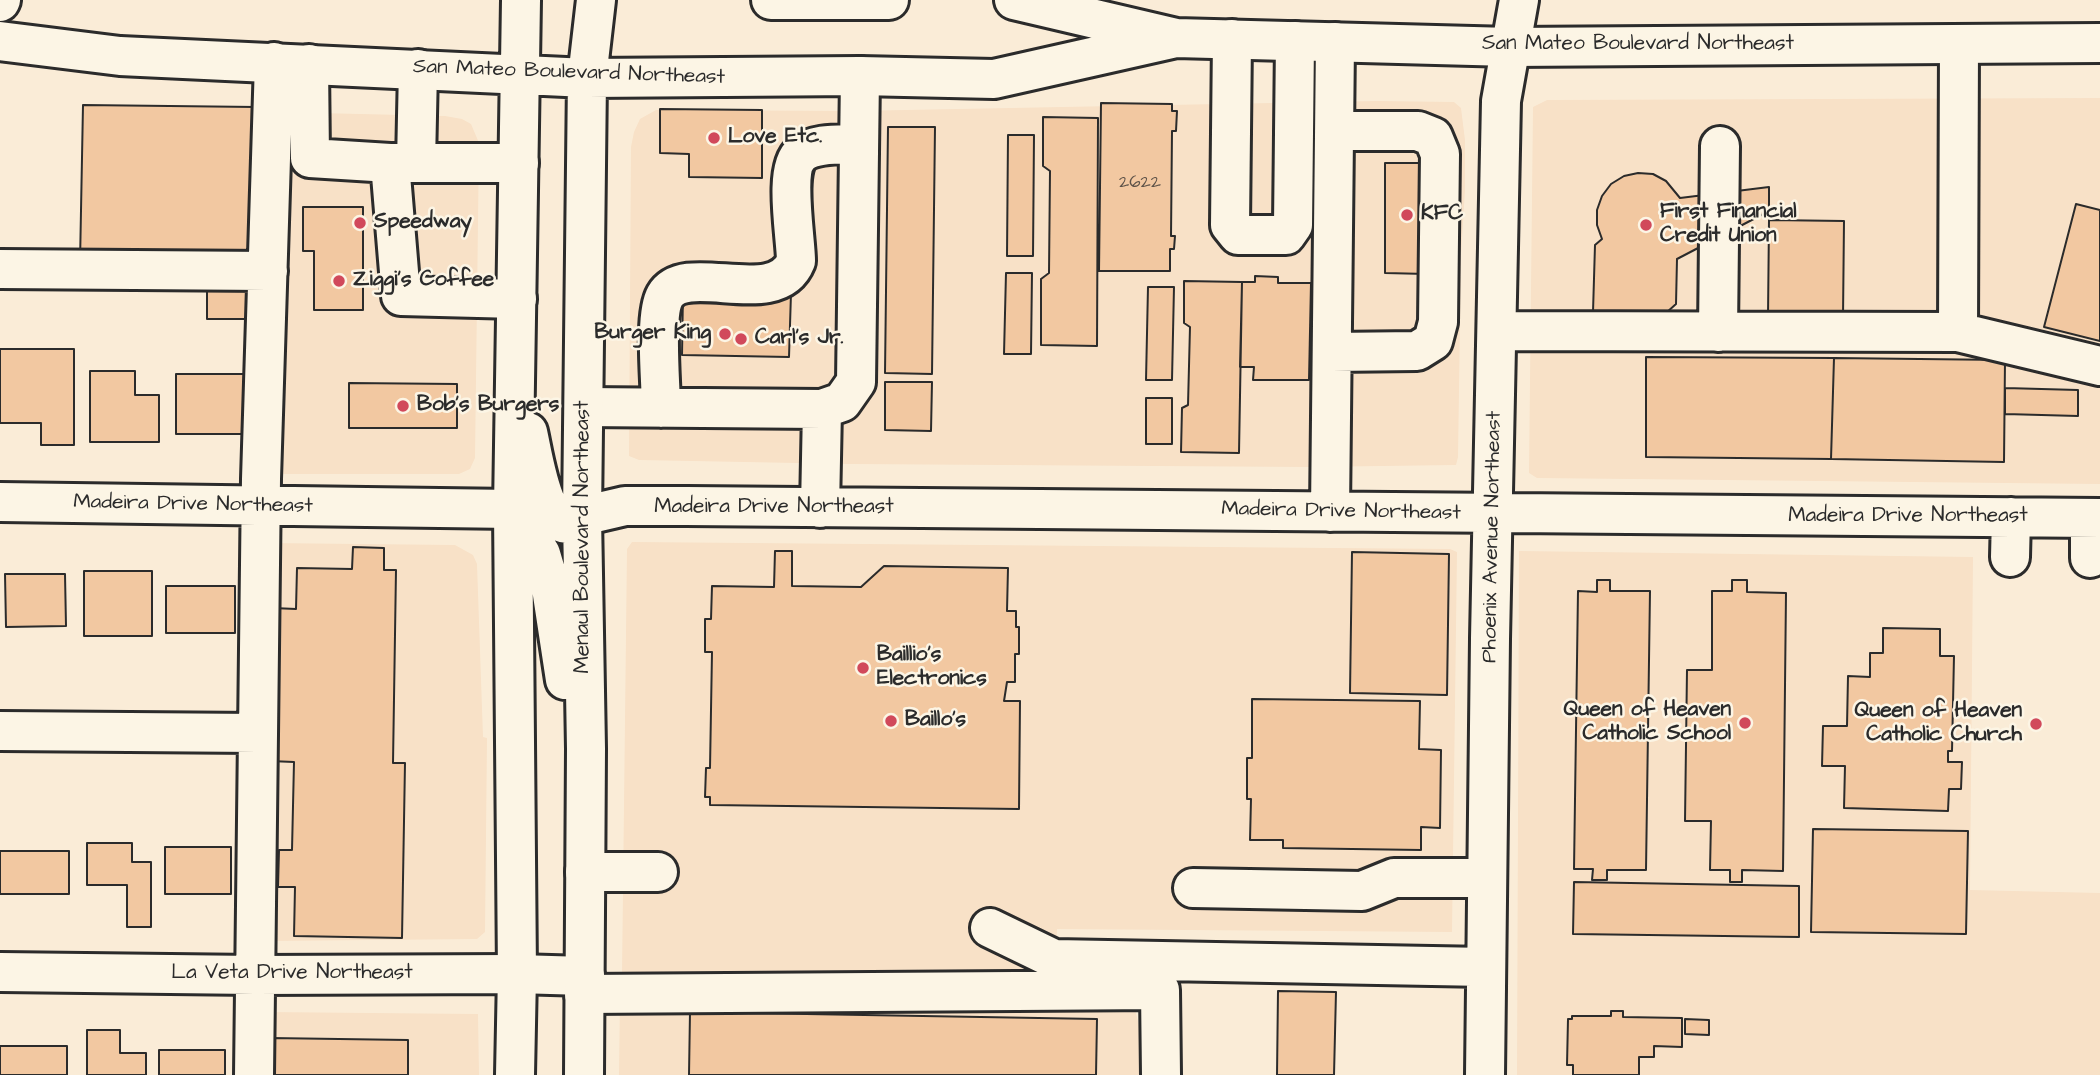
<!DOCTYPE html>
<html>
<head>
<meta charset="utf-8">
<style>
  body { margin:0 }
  canvas { display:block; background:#faecd7 }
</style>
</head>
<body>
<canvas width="2100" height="1075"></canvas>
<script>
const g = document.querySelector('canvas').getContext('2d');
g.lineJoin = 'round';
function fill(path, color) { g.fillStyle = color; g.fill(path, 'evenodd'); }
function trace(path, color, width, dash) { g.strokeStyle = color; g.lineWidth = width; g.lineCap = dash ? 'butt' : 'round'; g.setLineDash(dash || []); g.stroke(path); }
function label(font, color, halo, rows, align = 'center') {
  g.font = font + ' "Architects Daughter",sans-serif'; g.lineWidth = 5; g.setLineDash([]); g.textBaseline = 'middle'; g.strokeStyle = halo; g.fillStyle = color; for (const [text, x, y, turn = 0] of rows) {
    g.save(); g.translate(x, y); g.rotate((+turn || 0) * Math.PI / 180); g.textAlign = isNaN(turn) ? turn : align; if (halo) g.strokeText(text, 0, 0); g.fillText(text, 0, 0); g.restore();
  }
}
fill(new Path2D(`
  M2100 98V484L1537 478 1529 473 1533 107 1547 100Z
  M1377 101 1454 102 1461 108 1465 140V190L1461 255 1458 457 1456 465 1308 467 850 464 639 460 629 456 631 147 634 132 640 119 656 110 853 111Z
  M276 112 445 116 462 119 471 124 479 143 475 458 470 469 459 474H274Z
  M632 542 1450 549 1457 552 1452 932 1057 929 1055 981 622 975 627 549Z
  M266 543 455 545 473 555 477 564 483 737 487 738 485 932 477 939 267 941Z
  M1519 551 1973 557 1970 890 2100 893V1075H1517Z
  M620 999 1133 1002 1140 1029 1143 1075H619Z
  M264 1012 478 1014 479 1075H264Z`), '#f8e1c7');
const building = new Path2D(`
  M1101 103 1172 104V111H1177L1176 131H1172L1171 236H1175L1174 249H1170V271H1099Z
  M83 105 256 107 254 266 80 263Z
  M660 109 762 110V178L689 177V154L660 153Z
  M1043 117 1098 118 1097 346 1041 345V279L1049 273 1050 171 1043 166Z
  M888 127H935L932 374 885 373Z
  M1008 135H1034L1033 256H1007Z
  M1385 163H1430L1427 274 1385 273Z
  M1638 173 1653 174 1666 181 1680 198 1769 187V211L1677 259 1676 304 1666 313 1593 312 1595 245 1602 239 1597 225V210L1602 196 1611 184 1624 176Z
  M2076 204 2100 210V341L2044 327Z
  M303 207H363V310H314V251H303Z
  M1769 220 1844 221 1843 317 1768 316Z
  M1006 273H1032L1031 354H1004Z
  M1255 276 1278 277V283H1311L1309 380H1253L1254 367H1240L1242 282H1255Z
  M1184 281 1242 282 1239 453 1181 452 1182 408 1188 405 1190 327 1184 323Z
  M1148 287H1174L1172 380H1146Z
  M207 290H250V319H207Z
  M683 292 791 293 789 357 682 355Z
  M0 349H74V445H41V423H0Z
  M1646 357 1834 358 1831 459 1646 457Z
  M1834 358 2005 360 2004 462 1831 459Z
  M90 371H135V395H159V442H90Z
  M176 374H246V434H176Z
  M885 382H932L931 431 885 430Z
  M349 383 457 384V428H349Z
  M2005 388 2078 390V416L2005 414Z
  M1146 398H1172V444H1146Z
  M353 547 384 548V570H396L393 763H405L402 938 294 936 295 887H278L279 850H292L294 762 270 761 273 608 296 609 297 568 352 569Z
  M775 551H792V586L861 587 884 566 1008 568 1007 611H1016V627H1019V654H1015V682H1007L1004 701H1020L1019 809 710 805V797H705L706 768H710L712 652H705V619H711L712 586 774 587Z
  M1352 552 1449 554 1447 695 1350 693Z
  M84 571H152V636H84Z
  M5 574H65L66 626 6 627Z
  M1597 580H1610V591H1650L1646 870H1607V880H1592L1593 869H1574L1578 591 1597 592Z
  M1732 580H1747V592L1786 593 1783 871 1742 870V882H1730V870H1710L1711 821H1685L1687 670H1712V591H1732Z
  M166 586H235V633H166Z
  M1883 628 1940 629V656H1954L1952 751H1948V762H1962L1961 789H1949L1948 811 1844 808 1845 766H1822L1823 726H1847L1848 676 1870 677V653H1883Z
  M1252 699 1420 701 1419 749 1441 750 1440 828 1421 827V850L1283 848V840H1250L1251 799H1247V758H1252Z
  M1813 829 1968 831 1966 934 1811 932Z
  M87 843H132V862H151V927H127V885H87Z
  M165 847H231V894H165Z
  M0 851H69V894H0Z
  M1574 882 1799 886V937L1573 934Z
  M1278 991 1336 992 1334 1075H1277Z
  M1611 1011H1623V1017L1682 1018V1047L1654 1046V1057H1639V1075H1573V1065H1567L1568 1019H1572V1016H1611Z
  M690 1012 1097 1019 1096 1075H689Z
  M1685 1019 1709 1020V1035L1685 1034Z
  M87 1030H120V1053H146V1075H87Z
  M270 1038 408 1040V1075H269Z
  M0 1046H67V1075H0Z
  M159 1050H225V1075H159Z`);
fill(building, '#f2c8a1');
trace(building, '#2b2b2b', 2);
const minor = new Path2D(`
  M0 2 1 0
  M1232 39 1230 225 1238 235H1286L1293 225 1295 41
  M309 64 310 158 390 163 401 296 517 299
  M390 163H519
  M416 163 418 69
  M0 269 268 271
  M1497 331 1958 332 2100 366
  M1718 332 1720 146
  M1958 332 1959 44
  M1332 352 1417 351 1433 341 1438 322 1440 154 1433 137 1418 131H1334
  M584 407 822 409 842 402 856 382 860 76
  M661 408C661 383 654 315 665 296 686 260 776 311 796 261 796 238 783 169 801 154 815 142 842 145 859 144
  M0 502 513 509
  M820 508 822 409
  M1330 512 1335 42
  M582 516 625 506H686L2100 518
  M2090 518V558
  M2010 557 2011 517
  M0 731 258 733
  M585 872H658
  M1193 888 1362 891 1394 878H1487
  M990 928 1054 959 1486 967
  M0 972 255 975 517 974 585 976
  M584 994 1160 990 1161 1075
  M254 1075 261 479 274 62
  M1485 1075 1490 639 1501 101 1519 0`);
const major = new Path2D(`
  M771 0H889
  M1014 0 1176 38 1510 47 2100 43
  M0 41 120 56 587 78 860 76 994 79 1176 38
  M528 432C533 452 546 553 582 516
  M513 509 541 554 551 588 565 680
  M515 1075 517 974 513 509 521 0
  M584 1075 586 749 582 516 587 78 596 0`);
trace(minor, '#2b2b2b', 44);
trace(major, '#2b2b2b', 44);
trace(minor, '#fcf5e5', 38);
trace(major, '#fcf5e5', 38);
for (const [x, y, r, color] of [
  [714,138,7,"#d1495b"],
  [1407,215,7,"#d1495b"],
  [360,223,7,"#d1495b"],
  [1646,225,7,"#d1495b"],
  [339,281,7,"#d1495b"],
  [725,334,7,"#d1495b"],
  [741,339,7,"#d1495b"],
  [403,406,7,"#d1495b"],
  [863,668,7,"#d1495b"],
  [891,721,7,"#d1495b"],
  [1745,723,7,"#d1495b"],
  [2036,724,7,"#d1495b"]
]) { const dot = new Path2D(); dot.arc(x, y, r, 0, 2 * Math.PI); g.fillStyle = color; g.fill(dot); trace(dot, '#fcf5e5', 2.5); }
label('18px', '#5d5248', null, [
  ["2622",1140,183]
]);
label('21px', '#2b2b2b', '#fcf5e5', [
  ["San Mateo Boulevard Northeast",1638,45],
  ["San Mateo Boulevard Northeast",569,73,2],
  ["Madeira Drive Northeast",193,505,1],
  ["Madeira Drive Northeast",774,508],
  ["Madeira Drive Northeast",1341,512,1],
  ["Madeira Drive Northeast",1908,517],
  ["Menaul Boulevard Northeast",584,537,-90],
  ["Phoenix Avenue Northeast",1493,537,-89],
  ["La Veta Drive Northeast",292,974]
]);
label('bold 21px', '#2b2b2b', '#fcf5e5', [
  ["Love Etc.",728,138],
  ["First Financial",1660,213],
  ["Credit Union",1660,237],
  ["KFC",1421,215],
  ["Speedway",374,223],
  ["Ziggi's Coffee",353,281],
  ["Burger King",711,334,"right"],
  ["Carl's Jr.",755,339],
  ["Bob's Burgers",417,406],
  ["Baillio's",877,656],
  ["Electronics",877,680],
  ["Queen of Heaven",1731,711,"right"],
  ["Catholic School",1731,735,"right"],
  ["Queen of Heaven",2022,712,"right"],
  ["Catholic Church",2022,736,"right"],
  ["Baillo's",905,721]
], 'left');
</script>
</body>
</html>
